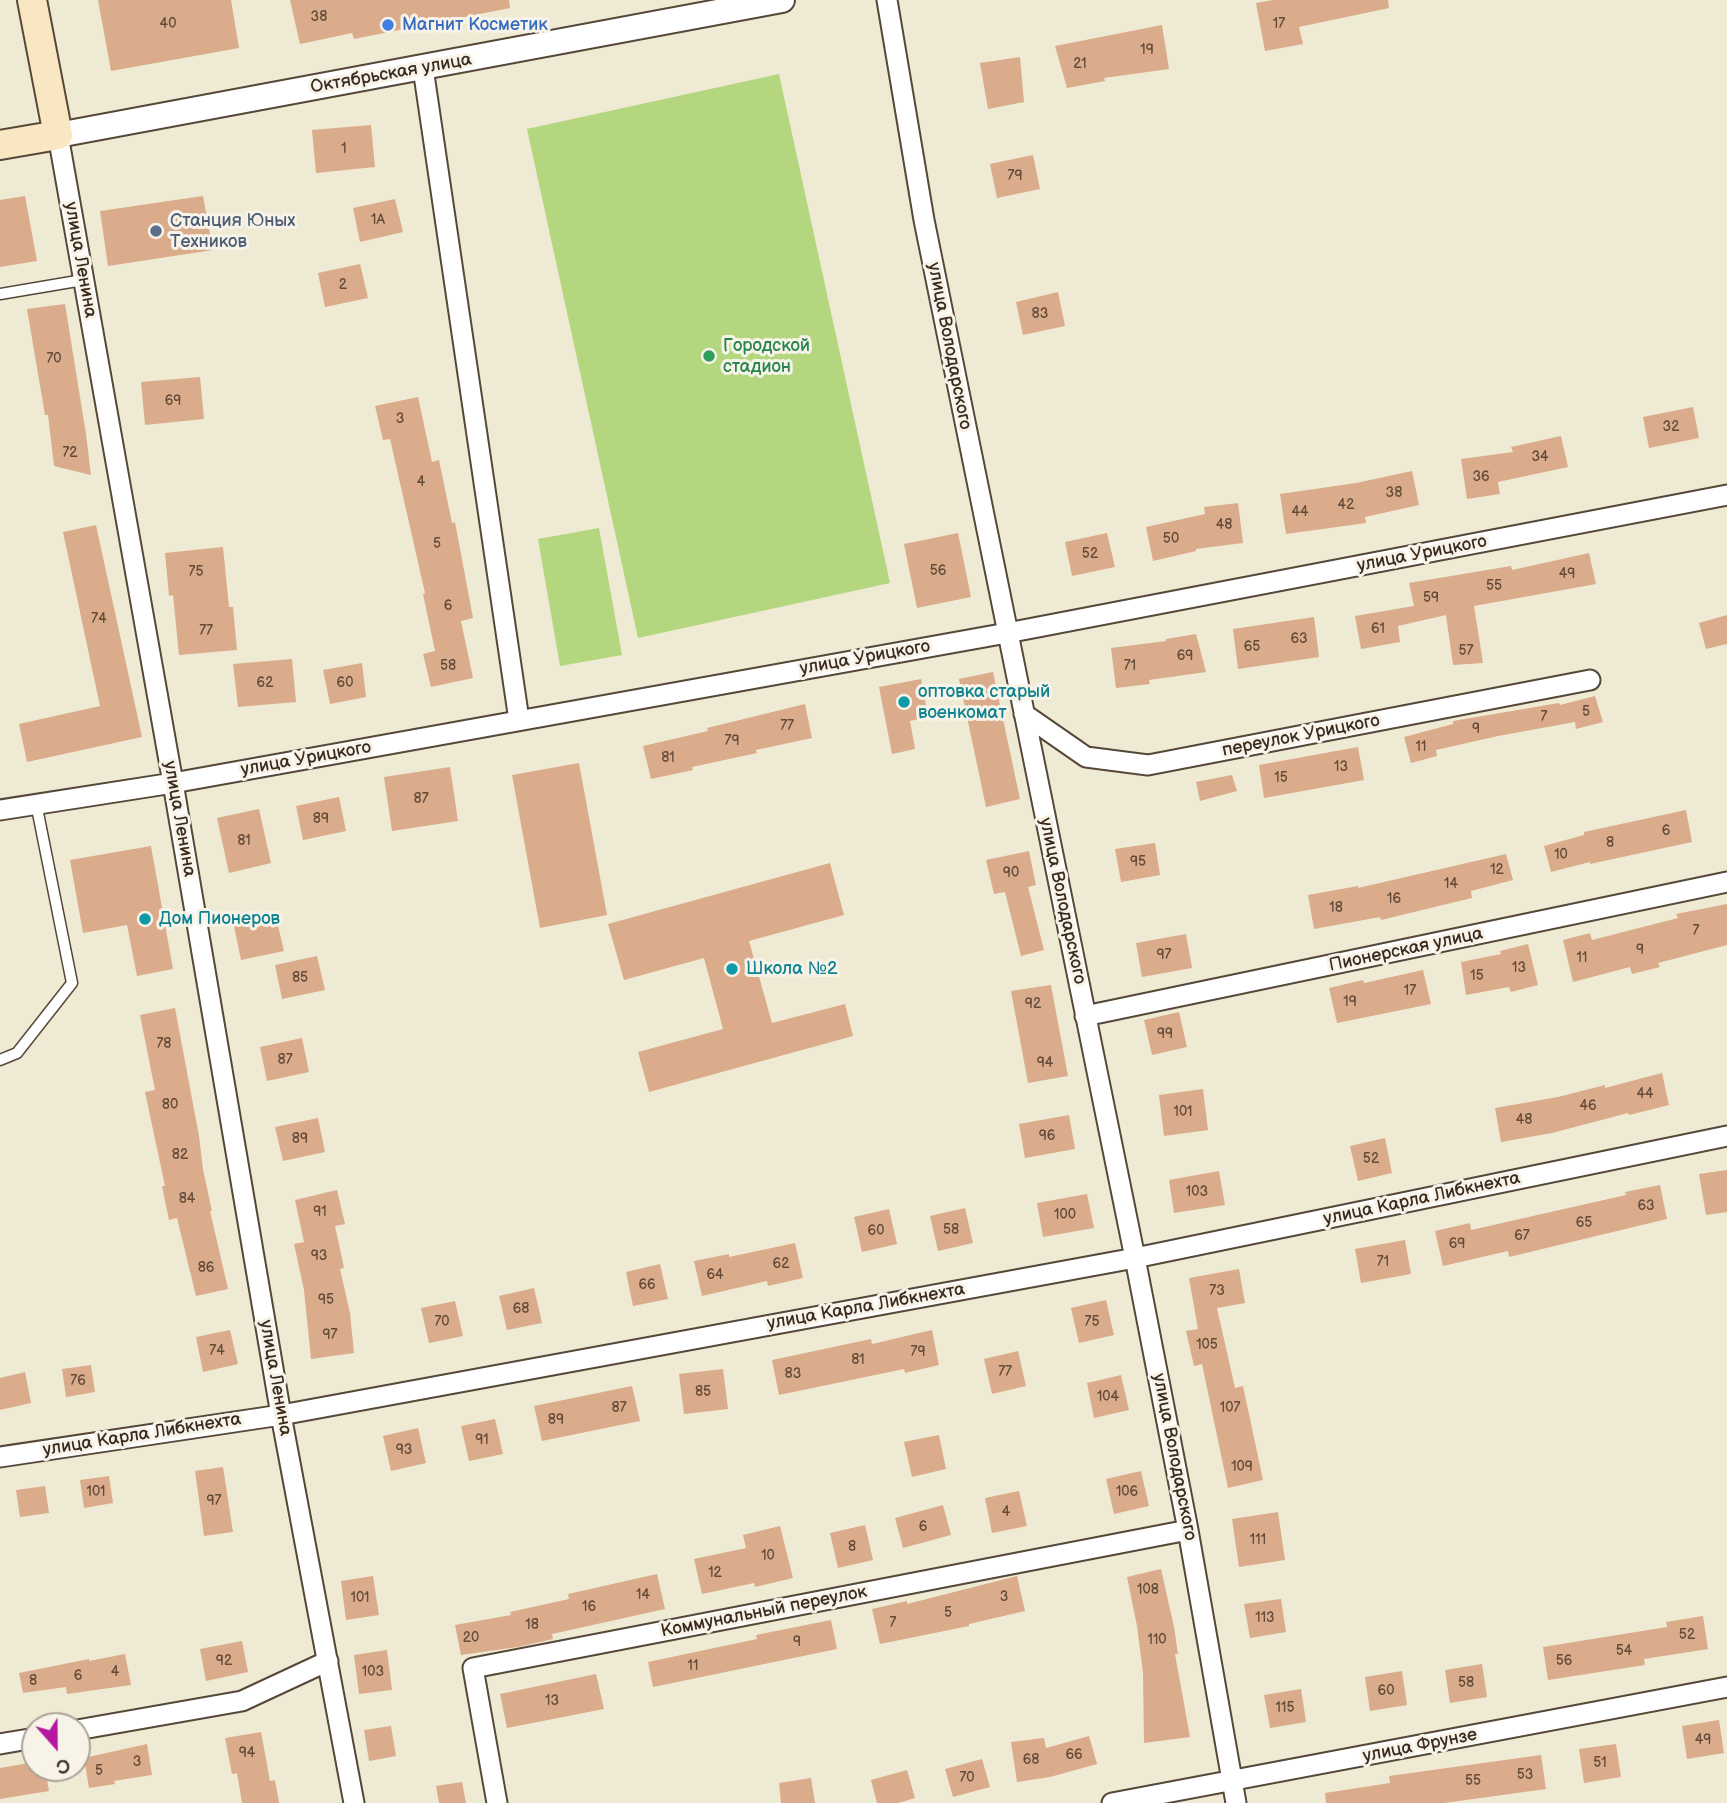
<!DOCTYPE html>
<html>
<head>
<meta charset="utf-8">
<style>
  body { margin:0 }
  #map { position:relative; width:1727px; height:1803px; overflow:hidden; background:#efead3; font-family:"Balsamiq Sans",sans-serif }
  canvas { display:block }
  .north { position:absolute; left:21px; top:1712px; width:70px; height:70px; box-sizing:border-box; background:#f7f3e8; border:2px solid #aca397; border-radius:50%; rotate:159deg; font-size:19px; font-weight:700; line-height:28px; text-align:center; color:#3b2a1e }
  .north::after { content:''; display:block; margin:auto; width:24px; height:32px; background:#b5179e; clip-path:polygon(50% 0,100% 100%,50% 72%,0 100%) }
</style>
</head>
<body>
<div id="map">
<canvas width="1727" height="1803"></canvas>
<div class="north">С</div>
</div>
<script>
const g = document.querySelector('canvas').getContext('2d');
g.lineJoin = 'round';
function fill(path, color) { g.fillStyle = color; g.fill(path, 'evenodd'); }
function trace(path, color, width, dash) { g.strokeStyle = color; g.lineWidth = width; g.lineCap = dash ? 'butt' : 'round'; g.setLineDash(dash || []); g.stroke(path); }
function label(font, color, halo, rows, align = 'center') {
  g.font = font + ' "Balsamiq Sans",sans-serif'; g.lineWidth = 6; g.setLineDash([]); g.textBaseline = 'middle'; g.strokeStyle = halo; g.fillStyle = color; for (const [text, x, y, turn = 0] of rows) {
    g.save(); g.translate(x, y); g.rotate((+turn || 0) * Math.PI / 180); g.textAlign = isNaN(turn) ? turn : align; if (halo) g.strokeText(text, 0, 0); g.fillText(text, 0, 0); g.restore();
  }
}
fill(new Path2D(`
  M779 74 890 583 638 638 527 129Z
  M599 528 622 655 560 666 538 539Z`), '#b3d67e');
fill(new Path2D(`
  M98 0H231L239 48 111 71Z
  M290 0H509L510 8 354 39 352 33 300 44Z
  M1273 0H1388L1389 8 1299 27 1303 44 1265 51 1256 3Z
  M1162 25 1169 69 1104 78 1105 81 1067 88 1055 46Z
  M1020 57 1024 102 988 109 980 63Z
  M371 125 375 167 316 173 312 130Z
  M1033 155 1040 189 997 198 990 164Z
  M25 196 37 261 0 267V200Z
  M203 196 213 250 108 266 100 211Z
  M395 199 403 232 360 242 353 208Z
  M360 264 368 298 325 307 318 273Z
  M1058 292 1065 326 1023 335 1016 302Z
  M65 304 86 434 91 475 54 466 48 415H45L27 309Z
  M200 377 204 419 145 425 141 382Z
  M418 397 432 462 439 460 452 523 455 522 473 618 461 621 473 678 431 687 423 654 435 651 423 594 425 593 390 439 383 440 375 406Z
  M1693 407 1699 438 1649 448 1643 417Z
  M1561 436 1568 467 1498 482 1500 494 1467 499 1461 459 1513 452 1511 447Z
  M1412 471 1419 505 1365 517 1366 523 1286 534 1280 494 1356 483Z
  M1238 503 1243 543 1196 549V551L1153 561 1146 527 1205 514 1204 507Z
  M96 525 142 737 27 762 19 724 100 706 63 532Z
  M958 533 971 597 917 608 904 544Z
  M1107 533 1115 567 1072 576 1065 542Z
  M223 547 229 607H233L237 650 179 655 173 595 169 596 165 553Z
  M1589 553 1596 584 1474 606 1483 663 1453 665 1446 615 1398 626 1400 642 1361 649 1355 616 1414 606 1409 583 1511 566 1512 570Z
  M1727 615V644L1706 649 1699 623Z
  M1314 617 1319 657 1238 669 1233 629Z
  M1196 634 1206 672 1149 680 1150 684 1116 688 1111 648 1166 641V639Z
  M292 659 296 702 238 707 233 664Z
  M362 663 366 697 330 704 323 670Z
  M993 672 1020 799 986 807 959 679Z
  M921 679 928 717 910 721 915 749 892 754 879 687Z
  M1595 696 1603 722 1576 729 1575 722 1498 736 1436 750 1437 756 1411 763 1404 737 1453 724V721L1559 703 1560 705Z
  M805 704 812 738 756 750 757 753 692 767 693 770 651 779 643 746 708 731 707 728Z
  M1358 747 1364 780 1264 798 1259 765Z
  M579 763 607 915 540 928 512 775Z
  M450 767 458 821 392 831 384 777Z
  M1232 775 1237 791 1200 801 1196 782Z
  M339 797 346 831 303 840 296 806Z
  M259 809 271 863 229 873 217 818Z
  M1686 810 1692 842 1590 864V862L1551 872 1544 846 1584 835V832Z
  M1155 843 1160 875 1121 882 1115 849Z
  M151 846 173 969 137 976 127 925 83 933 70 860Z
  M1029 851 1036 885 1028 887 1044 950 1021 956 1005 892 994 894 986 860Z
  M1506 854 1513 880 1471 891 1472 898 1381 920 1380 917 1314 929 1308 895 1358 886V888Z
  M830 863 844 915 749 941 772 1023 845 1004 853 1036 649 1092 638 1052 723 1029 704 958 624 980 608 924Z
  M1727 904V945L1658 963 1660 967 1632 974 1630 967 1573 982 1563 940 1590 933 1592 940 1678 918 1676 914Z
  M276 917 284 951 241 960 234 926Z
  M1186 934 1192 968 1142 977 1136 943Z
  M1528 944 1538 985 1511 992 1509 987 1466 995 1461 962 1501 954 1500 951Z
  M317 956 325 990 282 999 275 965Z
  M1423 970 1431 1004 1337 1023 1329 988 1363 980 1364 983Z
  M1051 985 1068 1076 1028 1083 1011 991Z
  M175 1008 199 1136 203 1170 212 1211H210L228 1289 196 1296 177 1218 169 1220 162 1186H165L145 1092 155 1090 140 1015Z
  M1179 1012 1187 1047 1152 1055 1144 1020Z
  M302 1038 309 1072 267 1081 260 1047Z
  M1662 1073 1669 1105 1629 1115 1628 1113 1552 1133 1501 1142 1495 1108 1558 1097 1605 1085V1088Z
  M1203 1089 1208 1130 1164 1136 1159 1095Z
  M1069 1115 1075 1149 1025 1158 1019 1124Z
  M318 1118 325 1152 283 1161 275 1127Z
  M1385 1138 1392 1173 1358 1181 1350 1146Z
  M1727 1170V1212L1706 1215 1699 1174Z
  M1219 1171 1225 1205 1174 1213 1169 1180Z
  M1660 1185 1667 1219 1509 1257 1508 1251 1443 1266 1435 1231 1470 1223 1471 1230 1626 1195 1625 1192Z
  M337 1190 345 1224 335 1226 344 1268 340 1269 350 1313 354 1353 311 1359 304 1290 294 1244 304 1242 295 1200Z
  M1087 1194 1094 1228 1043 1237 1037 1203Z
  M965 1208 973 1243 938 1251 930 1216Z
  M889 1209 897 1244 862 1252 854 1217Z
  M1405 1240 1411 1274 1361 1283 1355 1249Z
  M795 1243 803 1278 768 1286 767 1281 702 1296 694 1261 729 1254V1257Z
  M660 1264 668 1299 633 1306 626 1272Z
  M1239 1269 1245 1303 1217 1308 1235 1388 1243 1386 1263 1480 1228 1488 1202 1364 1194 1366 1186 1331 1198 1329 1189 1278Z
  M534 1288 542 1323 507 1330 499 1296Z
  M1106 1300 1114 1335 1079 1343 1071 1308Z
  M455 1301 463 1336 429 1343 421 1308Z
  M230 1330 238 1364 203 1372 196 1337Z
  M932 1330 939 1365 905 1373 904 1369 779 1395 772 1360 871 1339 872 1344Z
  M1018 1351 1026 1386 992 1394 984 1359Z
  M91 1365 95 1392 66 1397 62 1369Z
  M723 1369 728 1409 684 1414 679 1374Z
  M25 1372 31 1403 0 1410V1378Z
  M1121 1375 1129 1410 1094 1418 1087 1383Z
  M632 1386 640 1421 542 1441 534 1406Z
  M495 1419 503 1454 469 1461 461 1426Z
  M418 1428 426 1463 391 1471 383 1436Z
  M939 1435 946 1469 912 1477 904 1442Z
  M223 1467 233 1532 204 1536 195 1471Z
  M1141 1471 1149 1506 1114 1514 1106 1479Z
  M109 1476 113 1503 84 1508 80 1480Z
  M45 1486 49 1513 20 1517 16 1490Z
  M1019 1491 1027 1526 992 1533 985 1498Z
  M943 1505 951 1535 903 1548 895 1518Z
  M1278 1512 1285 1560 1239 1567 1232 1519Z
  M865 1525 873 1560 838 1568 830 1533Z
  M780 1526 793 1578 755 1587 754 1583 702 1594 694 1559 746 1548 743 1535Z
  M1161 1569 1174 1627 1178 1654H1175L1190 1737 1144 1743 1143 1673 1137 1626 1127 1577Z
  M657 1574 665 1609 552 1634 553 1639 518 1647 461 1655 455 1625 511 1615 510 1612 569 1599 568 1594Z
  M373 1576 379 1615 346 1620 341 1581Z
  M1017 1576 1025 1611 969 1624V1626L880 1644 872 1609 907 1601V1604Z
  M1281 1599 1286 1632 1250 1638 1244 1604Z
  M1703 1616 1708 1649 1644 1659 1645 1665 1548 1680 1543 1647 1667 1627 1666 1622Z
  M831 1620 837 1649 653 1687 648 1662 757 1639 756 1635Z
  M242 1641 248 1672 206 1681 200 1649Z
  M387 1650 392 1690 359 1694 354 1655Z
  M125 1654 131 1685 67 1694 66 1687 23 1693 19 1673 89 1659V1661Z
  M1482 1664 1487 1697 1450 1703 1445 1670Z
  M1402 1671 1407 1705 1370 1711 1365 1677Z
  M596 1674 604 1709 507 1728 500 1694Z
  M1301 1689 1306 1722 1270 1728 1264 1695Z
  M1719 1720 1724 1753 1687 1759 1682 1726Z
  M391 1726 396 1756 369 1761 364 1730Z
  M261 1732 270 1781 275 1780 279 1803H242L237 1773 232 1774 225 1738Z
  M1089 1736 1097 1764 1050 1777 1017 1782 1011 1742 1044 1738 1046 1748Z
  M147 1744 152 1775 114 1781 115 1784 89 1788 84 1758Z
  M1616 1744 1621 1777 1584 1783 1579 1749Z
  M1541 1755 1546 1789 1444 1803H1326L1325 1793 1390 1783 1389 1776Z
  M982 1759 990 1787 953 1797 945 1769Z
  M35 1762V1768H45L49 1791 0 1799V1768Z
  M907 1770 915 1798 898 1803H877L871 1780Z
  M811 1778 815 1803H781L779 1783Z
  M462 1782 466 1803H439L436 1786Z`), '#daac8b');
const service = new Path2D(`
  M0 294 83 280
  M0 1060 17 1053 72 983 36 803`);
const minor = new Path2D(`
  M887 0 924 220 1135 1258 1188 1530 1236 1803
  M423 68 519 720
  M58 135 173 783 281 1415 354 1803
  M1024 714 1086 757 1148 765 1590 680
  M0 810 173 783 1007 633 1727 495
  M1085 1016 1727 882
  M0 1457 281 1415 1135 1258 1727 1136
  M77 1730 242 1701 328 1661
  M0 1744 35 1738
  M497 1803 473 1668 1188 1530
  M1112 1803 1727 1687`);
const tertiary = new Path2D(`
  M58 135 782 0`);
const secondary = new Path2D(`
  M0 145 58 135 32 0`);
trace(service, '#564739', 13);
trace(minor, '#564739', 23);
trace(tertiary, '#564739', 28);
trace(secondary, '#564739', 32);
trace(service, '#fff', 10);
trace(minor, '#fff', 19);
trace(tertiary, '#fff', 24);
trace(secondary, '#f9e7c3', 28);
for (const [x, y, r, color] of [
  [388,25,7,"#3f7fe0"],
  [156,231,7,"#5c6f8a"],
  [709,356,7,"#2e9e5b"],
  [904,702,7,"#0f9aa8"],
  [145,919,7,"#0f9aa8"],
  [732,969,7,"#0f9aa8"]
]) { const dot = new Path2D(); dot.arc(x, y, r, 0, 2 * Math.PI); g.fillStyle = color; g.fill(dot); trace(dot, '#f7f3e8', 2.5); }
label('14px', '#634a39', null, [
  ["38",319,17],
  ["40",168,24],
  ["17",1279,24],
  ["19",1147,50],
  ["21",1080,64],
  ["1",344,149],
  ["79",1015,176],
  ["1А",378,220],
  ["2",343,285],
  ["83",1040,314],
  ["70",54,359],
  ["69",173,401],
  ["3",400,419],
  ["32",1671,427],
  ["72",70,453],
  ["34",1540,457],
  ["36",1481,477],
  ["4",421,482],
  ["38",1394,493],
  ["42",1346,505],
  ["44",1300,512],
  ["48",1224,525],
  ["50",1171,539],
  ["5",437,544],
  ["52",1090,554],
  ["56",938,571],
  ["75",196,572],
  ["49",1567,574],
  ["55",1494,586],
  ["59",1431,598],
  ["6",448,606],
  ["74",99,619],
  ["61",1378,629],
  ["77",206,631],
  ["63",1299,639],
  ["65",1252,647],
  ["57",1466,651],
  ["69",1185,656],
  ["58",448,666],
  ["71",1130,666],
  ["62",265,683],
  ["60",345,683],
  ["5",1586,712],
  ["7",1544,717],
  ["77",787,726],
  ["9",1476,729],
  ["79",732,741],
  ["11",1421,747],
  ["81",668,758],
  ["13",1341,767],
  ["15",1281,778],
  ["87",421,799],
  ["89",321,819],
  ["6",1666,831],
  ["81",244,841],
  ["8",1610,843],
  ["10",1561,855],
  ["95",1138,862],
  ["12",1497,870],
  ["90",1011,873],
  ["14",1451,884],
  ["16",1394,899],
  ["18",1336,908],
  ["7",1696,931],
  ["9",1640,950],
  ["97",1164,955],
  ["11",1582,958],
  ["13",1519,968],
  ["15",1477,976],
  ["85",300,978],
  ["17",1410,991],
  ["19",1350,1002],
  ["92",1033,1004],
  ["99",1165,1034],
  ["78",164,1044],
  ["87",285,1060],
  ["94",1045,1063],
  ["44",1645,1094],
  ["80",170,1105],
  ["46",1588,1106],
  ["101",1183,1112],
  ["48",1524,1120],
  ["96",1047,1136],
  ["89",300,1139],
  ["82",180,1155],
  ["52",1371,1159],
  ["103",1197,1192],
  ["84",187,1199],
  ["63",1646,1206],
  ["91",320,1212],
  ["100",1065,1215],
  ["65",1584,1223],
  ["58",951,1230],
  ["60",876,1231],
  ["67",1522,1236],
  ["69",1457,1244],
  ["93",319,1256],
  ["71",1383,1262],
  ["62",781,1264],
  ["86",206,1268],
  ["64",715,1275],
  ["66",647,1285],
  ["73",1217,1291],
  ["95",326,1300],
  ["68",521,1309],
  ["70",442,1322],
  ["75",1092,1322],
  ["97",330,1335],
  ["105",1207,1345],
  ["74",217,1351],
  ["79",918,1352],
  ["81",858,1360],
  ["77",1005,1372],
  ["83",793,1374],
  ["76",78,1381],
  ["85",703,1392],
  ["104",1108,1397],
  ["87",619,1408],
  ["107",1230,1408],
  ["89",556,1420],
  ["91",482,1440],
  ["93",404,1450],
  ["109",1242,1467],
  ["101",96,1492],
  ["106",1127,1492],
  ["97",214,1501],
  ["4",1006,1512],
  ["6",923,1527],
  ["111",1258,1540],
  ["8",852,1547],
  ["10",768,1556],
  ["12",715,1573],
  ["108",1148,1590],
  ["14",643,1595],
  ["3",1004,1597],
  ["101",360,1598],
  ["16",589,1607],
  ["5",948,1613],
  ["113",1265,1618],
  ["7",893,1623],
  ["18",532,1625],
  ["52",1687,1635],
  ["20",471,1638],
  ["110",1157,1640],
  ["9",797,1642],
  ["54",1624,1651],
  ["92",224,1661],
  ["56",1564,1661],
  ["11",693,1666],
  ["4",115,1672],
  ["103",373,1672],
  ["6",78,1676],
  ["8",33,1681],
  ["58",1466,1683],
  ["60",1386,1691],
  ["13",552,1701],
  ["115",1285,1708],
  ["49",1703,1740],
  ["94",247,1753],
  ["66",1074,1755],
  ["68",1031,1760],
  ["3",137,1762],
  ["51",1600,1763],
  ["5",99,1771],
  ["53",1525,1775],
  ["70",967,1778],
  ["55",1473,1781]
]);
label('18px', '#366cbe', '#f7f3e8', [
  ["Магнит Косметик",402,25]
], 'left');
label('18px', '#3b2a1e', '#f7f3e8', [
  ["Октябрьская улица",391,74,-10],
  ["улица Ленина",80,260,80],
  ["улица Володарского",949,346,79],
  ["улица Урицкого",1422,554,-11],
  ["улица Урицкого",865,658,-10],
  ["переулок Урицкого",1301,736,-11],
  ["улица Урицкого",306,759,-10],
  ["улица Ленина",179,819,80],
  ["улица Володарского",1062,901,78],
  ["Пионерская улица",1406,950,-12],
  ["улица Карла Либкнехта",1422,1199,-12],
  ["улица Карла Либкнехта",866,1307,-10],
  ["улица Ленина",275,1378,80],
  ["улица Карла Либкнехта",142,1435,-9],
  ["улица Володарского",1174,1457,79],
  ["Коммунальный переулок",764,1612,-11],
  ["улица Фрунзе",1420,1746,-11]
]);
label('18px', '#4e5e75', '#f7f3e8', [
  ["Станция Юных",170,221],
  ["Техников",170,242]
], 'left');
label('18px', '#27864d', '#f7f3e8', [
  ["Городской",723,346],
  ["стадион",723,367]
], 'left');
label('18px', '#0d838f', '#f7f3e8', [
  ["оптовка старый",918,692],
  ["военкомат",918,713],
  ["Дом Пионеров",159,919],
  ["Школа №2",746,969]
], 'left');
</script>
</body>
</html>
